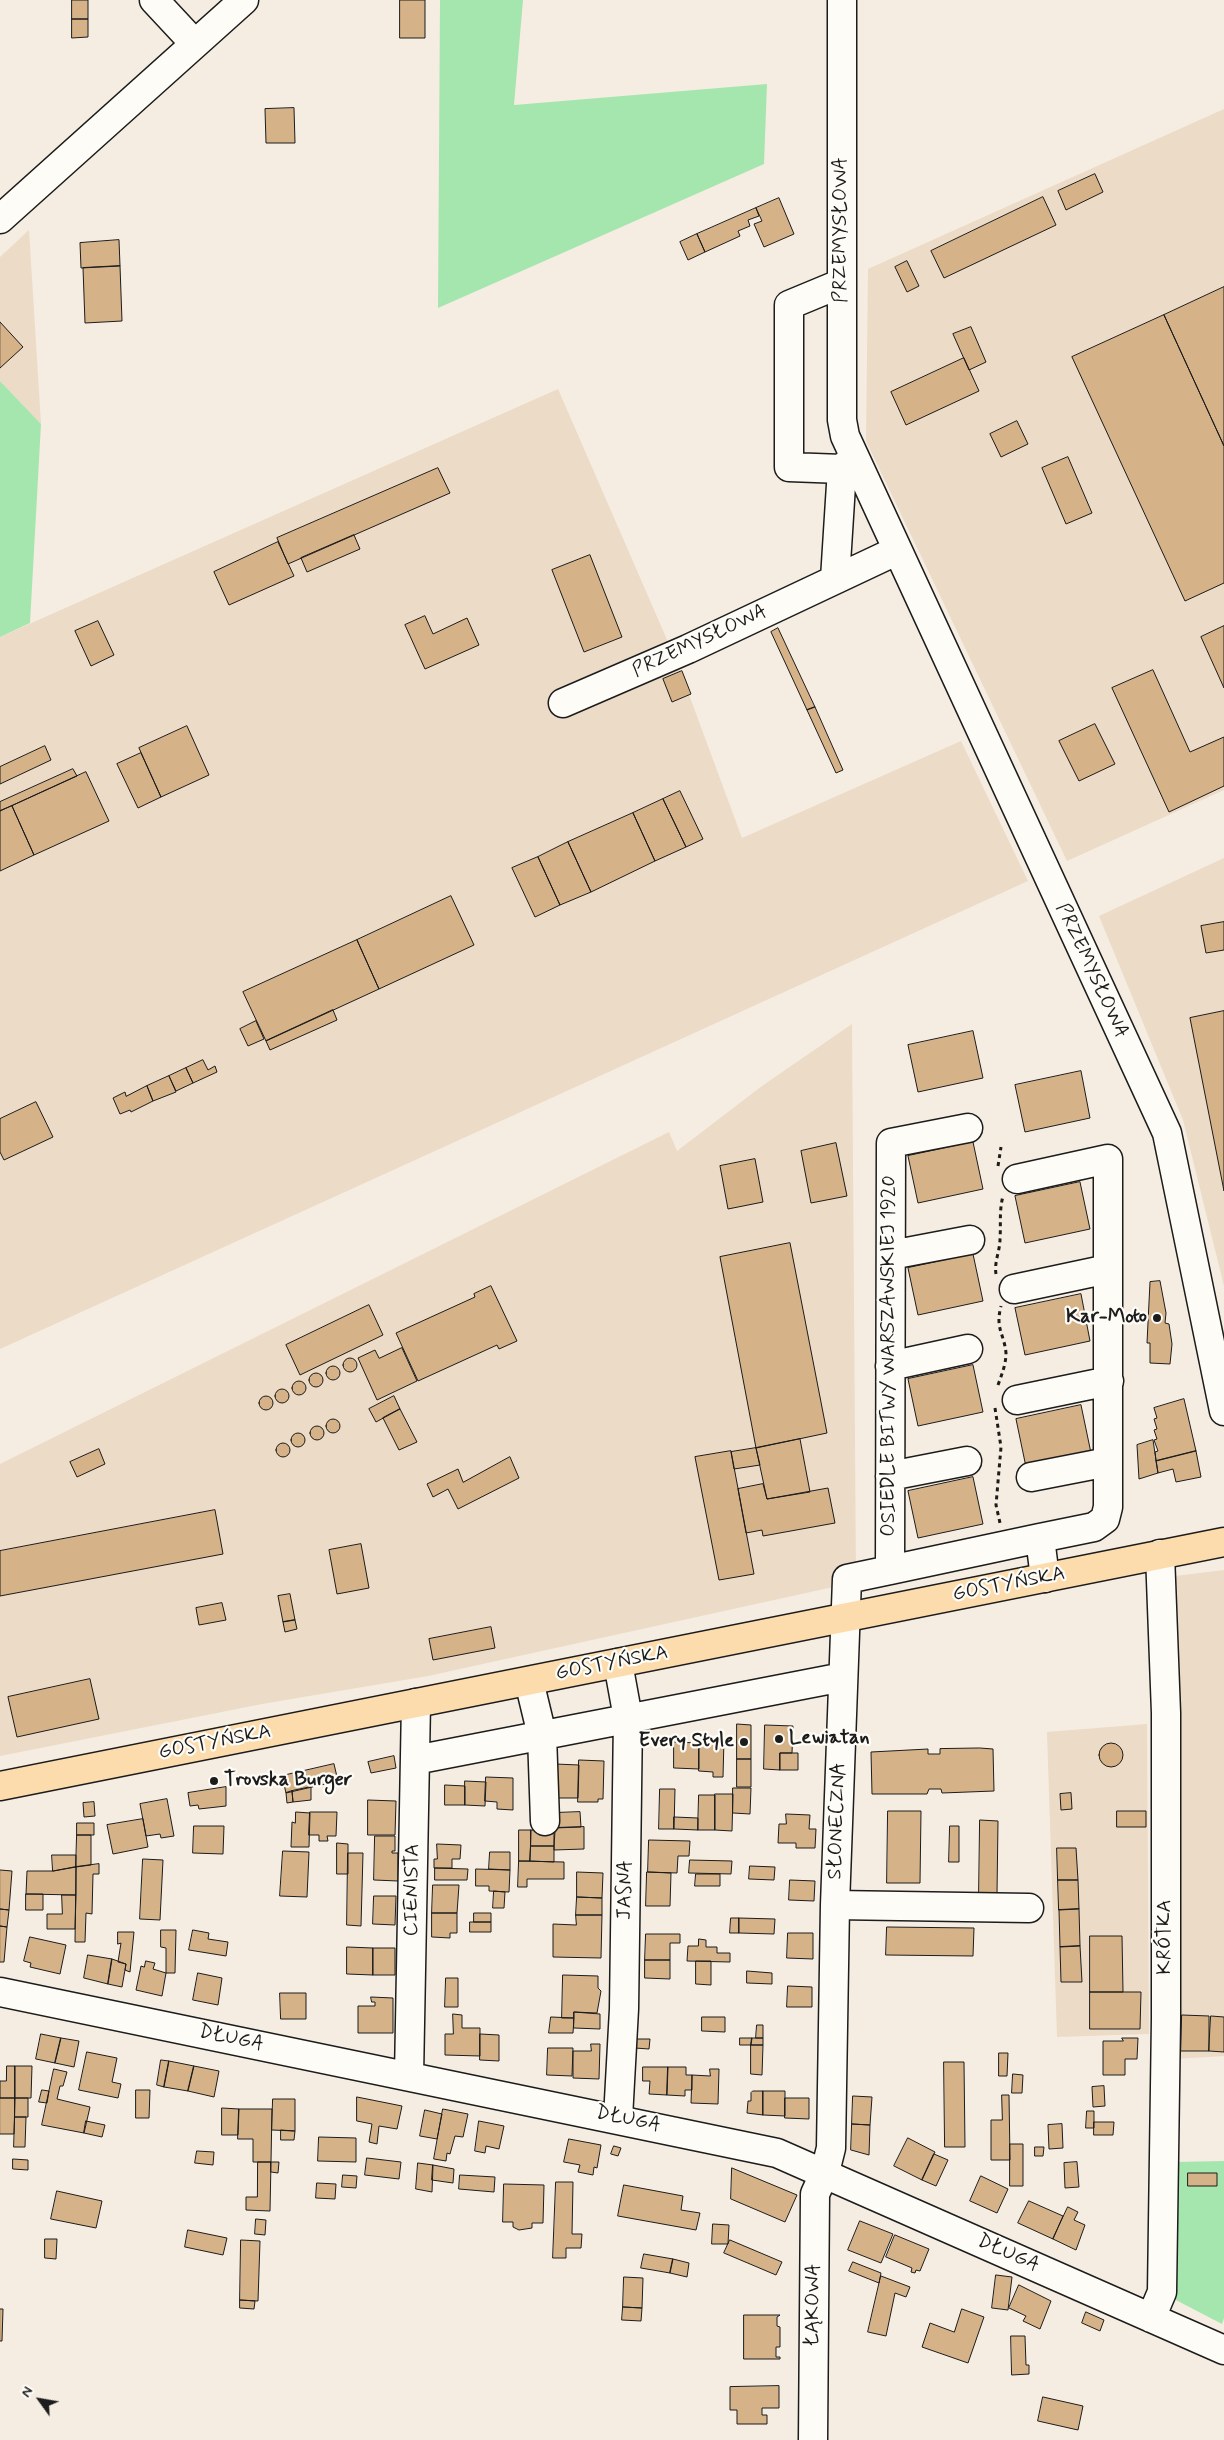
<!DOCTYPE html>
<html>
<head>
<meta charset="utf-8">
<style>
  body { margin:0 }
  #map { position:relative; width:1224px; height:2440px; overflow:hidden; background:#f5ede1; font-family:Mynerve,sans-serif }
  canvas { display:block }
  .north { position:absolute; left:15px; top:2375px; width:50px; height:50px; -webkit-text-stroke:4px #fdfcf7; paint-order:stroke; rotate:302deg; font-size:14px; font-weight:700; line-height:20px; text-align:center; color:#1c1c1c }
  .north::after { content:''; display:block; margin:auto; width:18px; height:22px; background:#1c1c1c; clip-path:polygon(50% 0,100% 100%,50% 72%,0 100%) }
</style>
</head>
<body>
<div id="map">
<canvas width="1224" height="2440"></canvas>
<div class="north">N</div>
</div>
<script>
const g = document.querySelector('canvas').getContext('2d');
g.lineJoin = 'round';
function fill(path, color) { g.fillStyle = color; g.fill(path, 'evenodd'); }
function trace(path, color, width, dash) { g.strokeStyle = color; g.lineWidth = width; g.lineCap = dash ? 'butt' : 'round'; g.setLineDash(dash || []); g.stroke(path); }
function label(font, color, halo, rows, align = 'center') {
  g.font = font + ' Mynerve,sans-serif'; g.lineWidth = 4.5; g.setLineDash([]); g.textBaseline = 'middle'; g.strokeStyle = halo; g.fillStyle = color; for (const [text, x, y, turn = 0] of rows) {
    g.save(); g.translate(x, y); g.rotate((+turn || 0) * Math.PI / 180); g.textAlign = isNaN(turn) ? turn : align; if (halo) g.strokeText(text, 0, 0); g.fillText(text, 0, 0); g.restore();
  }
}
fill(new Path2D(`
  M1224 109V790L1067 861 866 441 868 269Z
  M29 230 41 424 0 381V257Z
  M558 389 678 665 742 838 961 741 1028 881 0 1349V637Z
  M1224 858V1286L1183 1120 1099 916Z
  M852 1024 856 1582 428 1676 262 1704 0 1756V1464L669 1132 677 1151 762 1086Z
  M1224 1570V2056L1174 2059 1175 1576Z
  M1147 1724 1149 2034 1057 2037 1047 1732Z`), '#ecdbc6');
fill(new Path2D(`
  M440 0H523L514 105 767 84 764 164 438 308Z
  M0 381 41 424 30 623 0 637Z
  M1224 2161V2318L1222 2324 1172 2298 1175 2162Z`), '#a5e6af');
const building = new Path2D(`
  M72 0H88V19H72Z
  M400 0H425V38H400Z
  M72 19H88V37L72 38Z
  M294 108 295 143H266L265 109Z
  M1095 174 1103 192 1066 210 1058 191Z
  M1043 197 1056 225 944 278 931 251Z
  M779 198 794 234 764 247 754 224 762 221 756 208Z
  M756 208 759 216 748 220 750 226 738 231 740 236 705 252 697 234Z
  M697 234 705 252 688 260 680 242Z
  M119 240 120 266 81 268 80 243Z
  M907 261 919 286 907 292 895 267Z
  M120 266 122 321 85 323 83 268Z
  M1224 287V446L1164 315Z
  M1164 315 1224 446V583L1185 601 1072 357Z
  M0 322 23 347 0 368Z
  M971 327 986 362 969 370 953 334Z
  M964 358 979 391 906 425 891 392Z
  M1017 421 1028 444 1001 457 990 434Z
  M1068 457 1092 513 1066 524 1042 468Z
  M438 468 450 493 288 564 277 538Z
  M354 535 360 549 307 572 301 558Z
  M278 542 294 576 229 605 214 572Z
  M590 555 622 637 584 652 552 570Z
  M425 616 433 634 467 618 479 645 425 669 405 625Z
  M98 621 114 655 91 666 75 631Z
  M1224 626V688L1201 637Z
  M778 628 815 707 807 710 771 632Z
  M1153 670 1190 752 1224 737V786L1169 812 1112 688Z
  M682 671 691 694 672 702 663 679Z
  M815 707 843 770 836 773 807 710Z
  M1095 724 1115 764 1079 781 1059 741Z
  M187 726 209 775 161 797 139 748Z
  M45 746 51 760 0 784V767Z
  M141 753 161 797 138 808 117 764Z
  M73 769 77 776 0 811V802Z
  M86 772 109 821 34 855 12 806Z
  M680 791 703 839 686 847 663 799Z
  M663 799 686 847 655 861 633 813Z
  M12 806 34 855 0 871V811Z
  M633 813 655 861 591 892 568 842Z
  M568 842 591 892 560 905 538 857Z
  M538 857 560 905 535 917 512 868Z
  M451 896 474 945 379 989 357 940Z
  M1224 922V950L1206 953 1201 926Z
  M357 940 379 989 266 1041 243 992Z
  M333 1010 337 1020 270 1050 266 1041Z
  M1224 1011V1191L1190 1018Z
  M256 1021 264 1039 248 1046 240 1029Z
  M973 1031 983 1078 918 1092 908 1045Z
  M203 1060 208 1070 215 1066 217 1072 193 1083 186 1068Z
  M186 1068 193 1083 176 1091 169 1076Z
  M1081 1071 1090 1118 1025 1132 1015 1085Z
  M169 1076 176 1092 153 1101 147 1086Z
  M147 1086 153 1101 131 1112 130 1110 120 1114 113 1098 125 1092 126 1096Z
  M36 1102 53 1137 4 1160 0 1152V1119Z
  M973 1142 983 1189 918 1203 908 1156Z
  M836 1143 847 1196 811 1203 801 1151Z
  M755 1159 763 1202 728 1209 720 1166Z
  M1080 1182 1090 1229 1025 1243 1015 1196Z
  M790 1243 827 1433 756 1448 720 1257Z
  M973 1254 983 1301 918 1315 908 1268Z
  M1160 1281 1166 1313 1165 1323 1169 1324 1172 1344 1170 1364 1150 1363V1343H1147L1150 1282Z
  M491 1286 517 1341 499 1349 497 1345 418 1381 396 1333 475 1297 474 1294Z
  M1081 1294 1090 1341 1025 1355 1015 1308Z
  M369 1305 383 1335 300 1375 286 1345Z
  M402 1348 417 1381 377 1400 358 1358 375 1350 379 1358Z
  M343 1365a7 7 0 1 1 14 0a7 7 0 1 1-14 0Z
  M973 1365 983 1412 918 1426 908 1379Z
  M326 1373a7 7 0 1 1 14 0a7 7 0 1 1-14 0Z
  M309 1380a7 7 0 1 1 14 0a7 7 0 1 1-14 0Z
  M292 1388a7 7 0 1 1 14 0a7 7 0 1 1-14 0Z
  M275 1396a7 7 0 1 1 14 0a7 7 0 1 1-14 0Z
  M394 1396 400 1409 376 1422 369 1409Z
  M259 1403a7 7 0 1 1 14 0a7 7 0 1 1-14 0Z
  M1184 1399 1196 1451 1156 1461 1155 1452 1158 1451 1154 1440 1157 1439 1154 1430 1157 1429 1154 1419 1157 1418 1154 1408Z
  M1081 1405 1091 1453 1026 1467 1016 1419Z
  M400 1409 417 1442 399 1450 383 1418Z
  M326 1426a7 7 0 1 1 14 0a7 7 0 1 1-14 0Z
  M310 1433a7 7 0 1 1 14 0a7 7 0 1 1-14 0Z
  M291 1440a7 7 0 1 1 14 0a7 7 0 1 1-14 0Z
  M800 1439 810 1492 767 1499 756 1448Z
  M1153 1440 1158 1473 1139 1479 1137 1445Z
  M276 1450a7 7 0 1 1 14 0a7 7 0 1 1-14 0Z
  M756 1448 760 1465 734 1469 731 1452Z
  M99 1449 105 1464 77 1477 70 1462Z
  M731 1451 754 1574 719 1580 695 1457Z
  M1196 1451 1201 1477 1176 1482 1173 1469 1158 1473 1156 1461Z
  M510 1457 519 1478 458 1509 448 1489 433 1497 427 1484 458 1469 463 1482Z
  M973 1477 983 1524 918 1538 908 1491Z
  M763 1484 767 1499 828 1488 835 1523 763 1536 762 1530 746 1533 738 1489Z
  M215 1510 223 1554 0 1596V1551Z
  M361 1544 369 1588 337 1594 329 1550Z
  M290 1594 295 1620 283 1622 278 1596Z
  M222 1603 226 1620 199 1625 196 1608Z
  M295 1620 297 1629 285 1632 283 1622Z
  M491 1627 495 1648 433 1660 429 1639Z
  M90 1679 99 1719 17 1737 8 1697Z
  M737 1724 751 1725V1759H737Z
  M765 1725 793 1726 792 1753H780V1770L764 1769Z
  M699 1738 724 1739 723 1777H713V1772L699 1771Z
  M674 1742 699 1743V1769L674 1768Z
  M1099 1755a12 12 0 1 1 24 0a12 12 0 1 1-24 0Z
  M980 1748 993 1749 994 1791 942 1793 941 1789H929L927 1794H872L871 1752 928 1749V1754H940V1749Z
  M780 1753H798V1770H780Z
  M394 1756 396 1768 371 1773 368 1762Z
  M737 1759H751V1787H737Z
  M579 1760 604 1761 603 1799H598V1802H578Z
  M334 1764 338 1781 286 1793 282 1776Z
  M555 1764 579 1765 578 1798H554Z
  M486 1777 513 1778V1810L497 1809V1802L485 1801Z
  M465 1781 486 1782 485 1806 465 1805Z
  M445 1785 465 1786V1805H445Z
  M226 1787V1806L199 1809 198 1805 190 1806 188 1793Z
  M311 1787V1800L293 1802 292 1791Z
  M733 1788H751L750 1814 733 1813Z
  M660 1789H675L674 1829H659Z
  M292 1791 293 1802 287 1803 286 1793Z
  M1071 1793 1072 1809 1061 1810 1060 1794Z
  M715 1794H733L732 1831 715 1830Z
  M699 1795H715V1830H698Z
  M167 1799 174 1836 161 1838 160 1834 146 1836 140 1804Z
  M368 1800 396 1801 395 1835H368Z
  M94 1802 95 1816 84 1817 83 1803Z
  M888 1811H921L920 1883H887Z
  M1117 1811H1146V1827H1117Z
  M296 1812 310 1813 309 1847H291L292 1822 295 1823Z
  M310 1812H337L336 1836H327L328 1841H319V1835H309Z
  M580 1812 581 1827 554 1828V1813Z
  M786 1814 810 1815 809 1829H816L815 1848H796V1843H778L779 1824H786Z
  M674 1817 698 1818V1830L674 1829Z
  M143 1819 148 1847 113 1854 107 1825Z
  M980 1820 998 1821 997 1894H979Z
  M77 1823H94V1835H77Z
  M194 1826H224L223 1854 193 1853Z
  M950 1826H959V1862H949Z
  M584 1827V1849L554 1850V1828Z
  M519 1830H531L530 1861H519Z
  M531 1830 555 1831 554 1846H531Z
  M77 1835H91V1865L76 1867Z
  M375 1836H395V1851H392V1853H398V1881L374 1880Z
  M649 1840 690 1841 689 1856H678L677 1873 648 1872Z
  M337 1843 348 1844V1874H337Z
  M437 1844 461 1845 460 1859H452V1868H434V1859H437Z
  M531 1846H554V1862L530 1861Z
  M1057 1848H1076L1078 1880H1058Z
  M283 1851 309 1852 307 1897 280 1896Z
  M490 1852H510V1870L489 1869Z
  M348 1853H363L361 1926 347 1925Z
  M52 1855H76V1867L53 1871Z
  M143 1859 163 1860 160 1920 140 1919Z
  M690 1860 732 1861 731 1874 689 1873Z
  M519 1861 564 1862V1879H527V1887H518Z
  M99 1864V1874H93L92 1914 86 1913 85 1942H75L76 1867Z
  M750 1866 775 1867 774 1880 749 1879Z
  M76 1867V1895L26 1894 27 1871H53Z
  M435 1868 468 1869 467 1880H435Z
  M476 1869 510 1870 509 1892 489 1891V1886H476Z
  M0 1870 12 1871 9 1910 0 1909Z
  M577 1872 603 1873 602 1898 577 1897Z
  M647 1872 671 1873 670 1906H646Z
  M696 1874H720V1886H695Z
  M790 1880 815 1881 814 1901 789 1900Z
  M1058 1880H1078L1079 1909 1059 1910Z
  M433 1885H459L457 1913H432Z
  M494 1891 505 1892 504 1908H493Z
  M26 1894H43V1910H26Z
  M62 1895H76L75 1929H47V1914H62Z
  M374 1896H396L395 1925 373 1924Z
  M577 1897 602 1898V1915H576Z
  M0 1909 9 1910 7 1927 0 1926Z
  M1079 1909 1080 1946 1060 1947 1059 1910Z
  M432 1913H457V1933H450V1938L432 1937Z
  M474 1913H491V1922H474Z
  M576 1915H602L601 1958 553 1957V1924L576 1925Z
  M731 1918H739V1933H730Z
  M739 1918 775 1919 774 1934 739 1933Z
  M470 1922H491V1932H470Z
  M0 1926 7 1927 4 1962H0Z
  M887 1927 974 1928 973 1956 886 1955Z
  M161 1930H176L175 1973H166V1948L161 1947Z
  M193 1930 209 1933 208 1939 228 1942 226 1956 189 1950Z
  M118 1932H134L130 1972 125 1970 126 1964 118 1962 121 1943 118 1944Z
  M788 1933H813V1959L787 1958Z
  M646 1934H680V1943H670V1960H645Z
  M1090 1936H1122L1123 1992H1090Z
  M30 1937 66 1945 60 1974 30 1967 31 1963 24 1961Z
  M699 1939 706 1940V1947H717V1953H730V1962L687 1961 688 1946H698Z
  M1080 1946 1082 1982H1061L1060 1947Z
  M347 1947 373 1948V1975L347 1974Z
  M373 1948H395V1975H373Z
  M88 1955 112 1959 108 1984 84 1978Z
  M112 1959 126 1964 122 1987 108 1984Z
  M645 1960H670V1979L645 1978Z
  M146 1961 155 1963 153 1969 166 1973 162 1996 136 1990 141 1966 144 1967Z
  M696 1961H711V1985L696 1984Z
  M747 1971 772 1973V1984L747 1983Z
  M198 1973 222 1978 218 2005 193 2000Z
  M563 1975 598 1976V1988L601 1991 597 2013 574 2012V2018H562Z
  M446 1978H458V2007H445Z
  M788 1986 812 1987V2007H787Z
  M1090 1992H1141L1140 2029H1090Z
  M280 1993H306V2019H281Z
  M371 1997 393 1998V2033H358V2006H375V2002H372Z
  M574 2012 600 2014V2029L574 2028Z
  M453 2014 462 2015V2028H480V2056L445 2055V2034H453Z
  M1182 2015 1209 2016V2051H1181Z
  M1211 2016 1224 2017V2052L1209 2051Z
  M551 2017 574 2018 573 2033H549Z
  M702 2017H725V2032L702 2031Z
  M757 2025H763V2038H756Z
  M41 2034 61 2038 55 2063 36 2059Z
  M480 2034 499 2035V2061L480 2060Z
  M61 2038 79 2041 74 2067 55 2063Z
  M740 2038H752L751 2045H740Z
  M752 2038H763V2045H751Z
  M1122 2038H1138L1137 2059H1125V2075H1103V2041H1123Z
  M636 2039H650L649 2049 635 2048Z
  M591 2044H600L599 2079 573 2078V2051H591Z
  M751 2045H763L762 2075 751 2074Z
  M548 2048H573L572 2076 547 2075Z
  M87 2052 117 2058 112 2082 121 2084 118 2098 79 2090Z
  M999 2053H1008L1007 2076H999Z
  M161 2060 169 2061 164 2087 157 2085Z
  M169 2061 194 2066 188 2091 164 2087Z
  M944 2062H964L965 2147H945Z
  M7 2066H15V2098H0V2081H6Z
  M15 2066H32L31 2098H15Z
  M194 2066 219 2071 214 2097 188 2091Z
  M643 2067H668L667 2095 649 2094 650 2081H643Z
  M668 2067H686V2075H692V2090H685V2096L667 2095Z
  M54 2069 67 2072 63 2086H60L57 2099 90 2107 84 2133 42 2125Z
  M710 2069H719L718 2104 691 2103 692 2075 710 2076Z
  M1013 2074 1023 2075 1022 2093H1012Z
  M1104 2086 1105 2106 1093 2107 1092 2087Z
  M42 2090 49 2091 47 2103 39 2102Z
  M136 2090H150L149 2118H136Z
  M753 2091H763V2115L747 2113 748 2101H751V2093Z
  M763 2091H785V2116L763 2115Z
  M1002 2095H1009L1010 2160H991V2120H1002Z
  M853 2096 872 2097 870 2125 852 2124Z
  M357 2097 402 2106 397 2129 379 2126 377 2144 369 2142 372 2124 357 2121Z
  M0 2098H15L14 2134H0Z
  M15 2098H28V2117H15Z
  M785 2098H809V2119L785 2118Z
  M273 2099H295V2131L272 2130Z
  M222 2108 239 2109 238 2135H222Z
  M239 2109H272L271 2162H253V2139H238Z
  M443 2109 468 2114 463 2137 455 2136 450 2154 447 2153 446 2161 434 2159Z
  M425 2110 442 2114 437 2139 420 2136Z
  M1087 2111H1094V2128H1086Z
  M15 2117H26L25 2147H14Z
  M86 2121 105 2125 102 2137 84 2133Z
  M479 2121 504 2126 499 2149 486 2146 485 2153 475 2151Z
  M1094 2122H1114L1113 2135H1094Z
  M852 2124 870 2125 869 2155 851 2150Z
  M1062 2124 1063 2148 1049 2149 1048 2125Z
  M281 2130 295 2131 294 2140H281Z
  M319 2137 356 2138V2162L318 2161Z
  M908 2138 935 2152 922 2180 894 2166Z
  M569 2139 601 2145 597 2168 594 2167 593 2175 578 2172 580 2165 564 2162Z
  M1010 2144H1023V2186H1010Z
  M614 2146 621 2148 618 2156 611 2154Z
  M1035 2147H1044L1043 2156H1035Z
  M197 2151 214 2152 213 2165 195 2163Z
  M934 2154 948 2160 936 2186 922 2180Z
  M367 2158 401 2162 399 2179 365 2175Z
  M13 2159 28 2160V2170L13 2169Z
  M258 2162H271L270 2211 246 2210V2197H257Z
  M271 2162H279L278 2173 271 2172Z
  M1077 2162 1079 2187 1065 2188 1064 2163Z
  M418 2163 433 2165 432 2192 416 2189Z
  M433 2165 454 2169 453 2183 432 2180Z
  M732 2168 797 2195 785 2222 731 2199Z
  M1188 2173H1217V2186H1188Z
  M343 2175 357 2176 356 2188 342 2187Z
  M460 2175 495 2177 494 2192 459 2189Z
  M981 2176 1008 2189 997 2213 970 2201Z
  M556 2182H573L572 2234H582L581 2248H566V2258H553Z
  M317 2183 336 2184 335 2199 316 2198Z
  M504 2184 544 2185 543 2223H532V2228L519 2230 513 2227V2222H503Z
  M624 2185 683 2196 681 2210 700 2213 696 2230 618 2216Z
  M57 2191 102 2201 96 2228 51 2219Z
  M1029 2201 1063 2216 1053 2239 1018 2223Z
  M1068 2207 1078 2212 1074 2220 1085 2225 1076 2250 1053 2239Z
  M256 2219 266 2220 265 2235 255 2234Z
  M860 2221 893 2234 881 2263 848 2250Z
  M713 2224 729 2225 728 2244H712Z
  M188 2230 227 2238 223 2255 185 2247Z
  M895 2235 929 2249 920 2271 916 2270 915 2273 911 2272 912 2268 886 2257Z
  M45 2239H57L56 2259 45 2258Z
  M241 2240 260 2241 258 2301 240 2300Z
  M730 2240 782 2262 776 2275 724 2253Z
  M644 2254 673 2259 670 2273 641 2268Z
  M673 2259 689 2263 687 2277 670 2273Z
  M853 2262 881 2273 879 2283 849 2271Z
  M996 2275 1012 2277 1008 2310 992 2308Z
  M881 2276 910 2287 906 2297 895 2293 886 2336 868 2332Z
  M624 2277 643 2278 642 2308 623 2307Z
  M1019 2285 1051 2301 1040 2329 1023 2321 1026 2316 1009 2308Z
  M240 2300 255 2301 254 2309 240 2308Z
  M623 2307 642 2308 641 2321 622 2320Z
  M0 2309H3L2 2341H0Z
  M962 2309 984 2317 968 2363 922 2347 930 2323 954 2332Z
  M1086 2312 1104 2320 1100 2331 1082 2323Z
  M744 2315H780L777 2317V2326L780 2327V2347H776V2357H780V2359H744Z
  M1011 2336H1025L1026 2365H1029V2374L1012 2375Z
  M779 2386V2408H762V2415H767V2424H737V2410H730V2387Z
  M1043 2397 1083 2406 1078 2430 1038 2421Z`);
fill(building, '#d6b288');
trace(building, '#1c1c1c', 1);
const minor = new Path2D(`
  M154 0 195 44
  M842 0V420L845 436 1167 1133 1224 1411
  M0 219 244 0
  M842 283 789 305V467L842 469
  M835 579 842 469 854 457
  M563 703 688 649 896 551
  M1017 1179 1108 1159V1507L1105 1519 1094 1527 1040 1538 1045 1578
  M891 1255 970 1240
  M1014 1289 1108 1269
  M890 1366 968 1349
  M1017 1400 1109 1381
  M890 1476 967 1461
  M1031 1477 1108 1462
  M890 1570 1040 1538
  M618 1663 628 1718 624 2009 618 2118
  M529 1681 542 1735 545 1821
  M415 1760 843 1677
  M835 1905 1029 1908
  M0 1992 777 2153 1224 2350
  M409 2076 416 1703
  M1151 2318 1162 2292 1166 2019V1713L1160 1554
  M813 2440 815 2194 825 2172 831 2148 835 1905 847 1579 890 1570 891 1143 968 1128`);
const major = new Path2D(`
  M0 1786 1224 1542`);
trace(minor, '#1c1c1c', 31);
trace(major, '#1c1c1c', 31);
trace(new Path2D(`
  M998 1166 1001 1147
  M996 1274C994 1262 1000 1251 1000 1239 1001 1224 999 1211 1003 1196
  M998 1385C1002 1374 1006 1364 1006 1353 1004 1333 995 1329 1001 1306
  M995 1408 1001 1447 996 1505 1000 1523`), '#1c1c1c', 3, [4, 4]);
trace(minor, '#fdfcf7', 28);
trace(major, '#fcdcac', 28);
for (const [x, y, r, color] of [
  [1157,1318,5,"#1c1c1c"],
  [779,1739,5,"#1c1c1c"],
  [744,1742,5,"#1c1c1c"],
  [214,1781,5,"#1c1c1c"]
]) { const dot = new Path2D(); dot.arc(x, y, r, 0, 2 * Math.PI); g.fillStyle = color; g.fill(dot); trace(dot, '#fdfcf7', 2); }
label('20px', '#1c1c1c', '#fdfcf7', [
  ["PRZEMYSŁOWA",842,230,-90],
  ["PRZEMYSŁOWA",700,642,-25],
  ["PRZEMYSŁOWA",1091,971,65],
  ["OSIEDLE BITWY WARSZAWSKIEJ 1920",890,1356,-90],
  ["GOSTYŃSKA",1009,1585,-11],
  ["GOSTYŃSKA",612,1664,-11],
  ["GOSTYŃSKA",215,1743,-11],
  ["SŁONECZNA",838,1821,-88],
  ["CIENISTA",413,1890,-89],
  ["JASNA",626,1890,-89],
  ["KRÓTKA",1166,1937,-90],
  ["DŁUGA",231,2039,12],
  ["DŁUGA",628,2120,12],
  ["DŁUGA",1008,2254,24],
  ["ŁĄKOWA",814,2305,-89]
]);
label('bold 20px', '#1c1c1c', '#fdfcf7', [
  ["Kar-Moto",1147,1318],
  ["Lewiatan",789,1739,"left"],
  ["Every Style",734,1742],
  ["Trovska Burger",224,1781,"left"]
], 'right');
</script>
</body>
</html>
